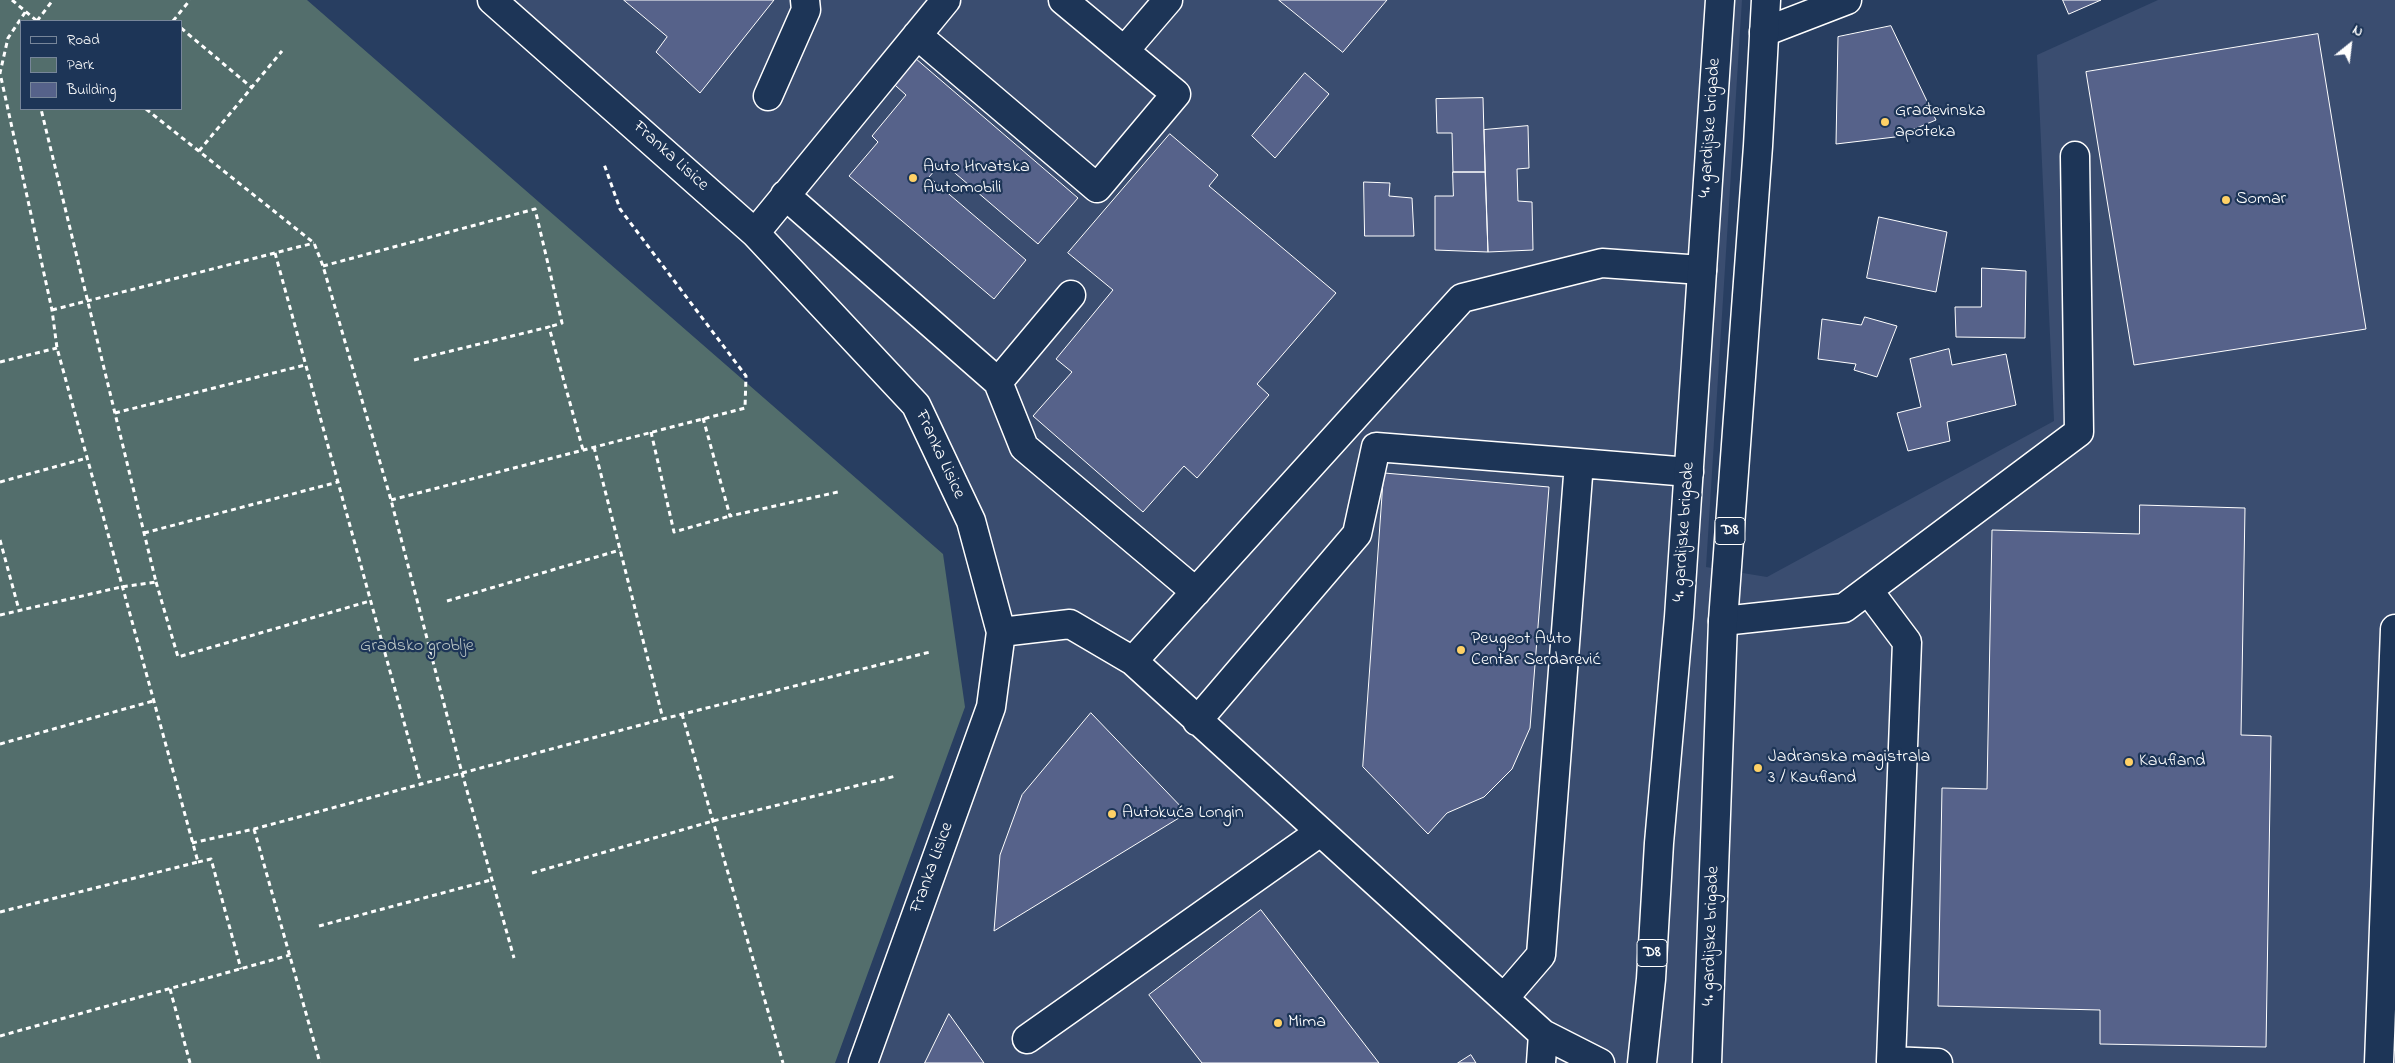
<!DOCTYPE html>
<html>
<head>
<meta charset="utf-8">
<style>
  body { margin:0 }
  #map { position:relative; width:2395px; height:1063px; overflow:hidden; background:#283e61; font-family:"Indie Flower",sans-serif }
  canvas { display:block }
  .legend { position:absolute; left:20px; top:20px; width:162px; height:90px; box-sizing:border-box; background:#1d3557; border:1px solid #77869a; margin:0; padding:6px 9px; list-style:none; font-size:15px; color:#fff }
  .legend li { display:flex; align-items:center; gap:10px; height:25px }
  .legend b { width:25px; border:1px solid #77869a }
  .north { position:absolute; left:2325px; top:20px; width:50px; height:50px; -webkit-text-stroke:4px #1d3557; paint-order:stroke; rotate:29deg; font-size:14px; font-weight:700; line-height:20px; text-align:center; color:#fff }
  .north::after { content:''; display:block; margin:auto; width:18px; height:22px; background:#fff; clip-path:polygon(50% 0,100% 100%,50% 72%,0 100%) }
</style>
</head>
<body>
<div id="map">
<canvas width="2395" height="1063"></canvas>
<ul class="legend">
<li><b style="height:6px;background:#1d3557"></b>Road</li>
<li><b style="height:14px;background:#536e6c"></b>Park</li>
<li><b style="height:14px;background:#56628a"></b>Building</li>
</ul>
<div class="north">N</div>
</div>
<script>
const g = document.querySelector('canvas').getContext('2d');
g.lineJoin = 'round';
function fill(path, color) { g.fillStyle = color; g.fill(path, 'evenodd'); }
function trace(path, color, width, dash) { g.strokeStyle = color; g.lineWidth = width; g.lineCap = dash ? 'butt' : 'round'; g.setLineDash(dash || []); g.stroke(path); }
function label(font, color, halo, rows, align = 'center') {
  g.font = font + ' "Indie Flower",sans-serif'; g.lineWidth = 4.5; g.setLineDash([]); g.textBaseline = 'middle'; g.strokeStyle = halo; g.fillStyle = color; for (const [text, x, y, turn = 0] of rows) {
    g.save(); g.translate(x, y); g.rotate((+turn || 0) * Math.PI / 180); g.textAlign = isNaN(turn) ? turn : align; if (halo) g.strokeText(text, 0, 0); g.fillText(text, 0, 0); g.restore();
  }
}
fill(new Path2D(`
  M492 0H1742L1706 567 1767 577 2054 421 2037 55 2158 0H2395V1063H863L1001 632 916 404Z`), '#3a4d70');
fill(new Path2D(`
  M0 0H307L943 554 965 707 835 1063H0ZM21 21H181V109H21Z`), '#536e6c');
const building = new Path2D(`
  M624 0H774L700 93 656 52 667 37Z
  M1279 0H1387L1343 52Z
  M2063 0H2101L2069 14Z
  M1891 26 1936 120 1895 137 1836 144 1838 37Z
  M2318 34 2366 329 2134 365 2086 72Z
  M908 52 1078 198 1038 244 942 162 929 177 1026 260 994 299 849 176 878 142 872 136 906 95 886 77Z
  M1305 73 1329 94 1275 158 1252 136Z
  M1483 98 1485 172H1453L1452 133H1437L1436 99Z
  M1528 126 1529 168 1517 169 1518 201 1532 202 1533 250 1488 252 1484 130Z
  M1170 134 1218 175 1209 186 1336 293 1257 384 1269 395 1197 478 1184 466 1143 512 1033 416 1072 372 1056 359 1113 290 1068 253Z
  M1453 172H1485L1488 252 1435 250V196H1453Z
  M1364 182 1390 183 1389 196 1412 198 1414 236H1365Z
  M1879 217 1947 232 1936 292 1867 278Z
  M1982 268 2026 271 2025 338 1956 337 1955 307H1981Z
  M1865 317 1897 326 1877 377 1854 370 1856 364 1818 359 1822 319 1861 325Z
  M1949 349 1952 365 2006 354 2016 405 1947 422 1950 441 1908 451 1897 413 1921 407 1910 359Z
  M1384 473 1549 487 1530 728 1512 769 1484 797 1447 813 1428 834 1363 767Z
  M2140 505 2245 508 2241 735 2271 736 2266 1047 2100 1044V1010L1938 1006 1942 788 1987 789 1992 530 2139 534Z
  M1091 713 1187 813 994 931 1000 855 1022 795Z
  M1261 910 1379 1063H1202L1149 995Z
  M949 1014 984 1063H925Z
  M1471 1055 1476 1063H1458Z`);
fill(building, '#56628a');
trace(building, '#fff', 1);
const minor = new Path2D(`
  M492 0 755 233 916 405 971 521 1001 632 991 707 863 1063
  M1764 32 1847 0
  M917 35 1097 188 1176 94 1063 0
  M1125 50 1168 0
  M768 96 806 10 805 0
  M785 195 998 382 1024 447 1196 592
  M755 233 946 0
  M998 382 1071 295
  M1579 463 1689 472
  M1868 590 1907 642 1891 1061 1938 1063
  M1723 621 1844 608 2079 432 2075 156
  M1001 632 1070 624 1133 661 1543 1034 1600 1063
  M1133 661 1462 298 1602 263 1702 270
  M1197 721 1357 534 1376 447 1579 463 1541 955 1504 998
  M1027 1039 1320 832
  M1541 1063 1543 1034
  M2379 1063 2395 629`);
const major = new Path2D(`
  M1642 1063 1651 979 1659 843 1679 617 1720 0
  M1707 1063 1723 621 1758 146 1766 0`);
trace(minor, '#fff', 31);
trace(major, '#fff', 31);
trace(new Path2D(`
  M12 0 37 21
  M37 21 53 0
  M173 21 190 0
  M181 28 251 87
  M146 109 314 243 323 266 391 500 462 773 514 958
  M199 151 282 51
  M275 253 421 784
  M323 266 535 209 562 323 549 327
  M52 310 314 243
  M414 360 549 327 583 450
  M0 362 57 348
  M115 413 305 365
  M703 418 730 516 838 492
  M651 432 674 532 730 516
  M594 447 663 719
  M0 482 87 458
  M391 500 745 408 746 376 620 209 604 164
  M144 533 338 482
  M0 540 19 610
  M156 582 178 657 370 601
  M447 601 620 550
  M0 615 121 587 156 582 41 109
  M682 714 783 1063
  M0 744 153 701
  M254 829 320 1063
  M192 843 254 829 663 719 930 652
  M198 862 211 859 241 969
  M532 873 713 821 896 776
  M0 912 198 862 57 348 52 310 0 73 8 38 26 11
  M319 926 491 880
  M170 989 190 1063
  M0 1036 290 955`), '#fff', 3, [5, 4]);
trace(minor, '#1d3557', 28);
trace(major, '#1d3557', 28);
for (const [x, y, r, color] of [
  [1885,122,5,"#ffd166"],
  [913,178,5,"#ffd166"],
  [2226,200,5,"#ffd166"],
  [1461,650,5,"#ffd166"],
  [2129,762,5,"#ffd166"],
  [1758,768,5,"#ffd166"],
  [1112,814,5,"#ffd166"],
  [1278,1023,5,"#ffd166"]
]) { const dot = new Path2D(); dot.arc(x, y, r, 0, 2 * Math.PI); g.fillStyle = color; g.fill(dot); trace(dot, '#1d3557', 2); }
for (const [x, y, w] of [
  [1730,531,30],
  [1652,953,30]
]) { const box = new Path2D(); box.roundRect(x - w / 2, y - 13.5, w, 27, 4); g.fillStyle = '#1d3557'; g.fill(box); trace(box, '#fff', 1); }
label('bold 16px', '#fff', null, [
  ["D8",1730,531],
  ["D8",1652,953]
]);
label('18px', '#fff', '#1d3557', [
  ["Građevinska",1895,112],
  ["apoteka",1895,133],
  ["Auto Hrvatska",923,168],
  ["Automobili",923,189],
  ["Somar",2236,200],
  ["Peugeot Auto",1471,640],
  ["Centar Serdarević",1471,661],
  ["Jadranska magistrala",1768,758],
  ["3 / Kaufland",1768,779],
  ["Kaufland",2139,762],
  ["Autokuća Longin",1122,814],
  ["Mima",1288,1023]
], 'left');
label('18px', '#fff', '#1d3557', [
  ["4. gardijske brigade",1711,128,-86],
  ["Franka Lisice",670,157,42],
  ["Franka Lisice",939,455,65],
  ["4. gardijske brigade",1685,532,-86],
  ["Franka Lisice",933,868,-70],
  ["4. gardijske brigade",1712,936,-88]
]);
label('18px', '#bac5c4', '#1d3557', [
  ["Gradsko groblje",417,647]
]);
</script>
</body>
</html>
